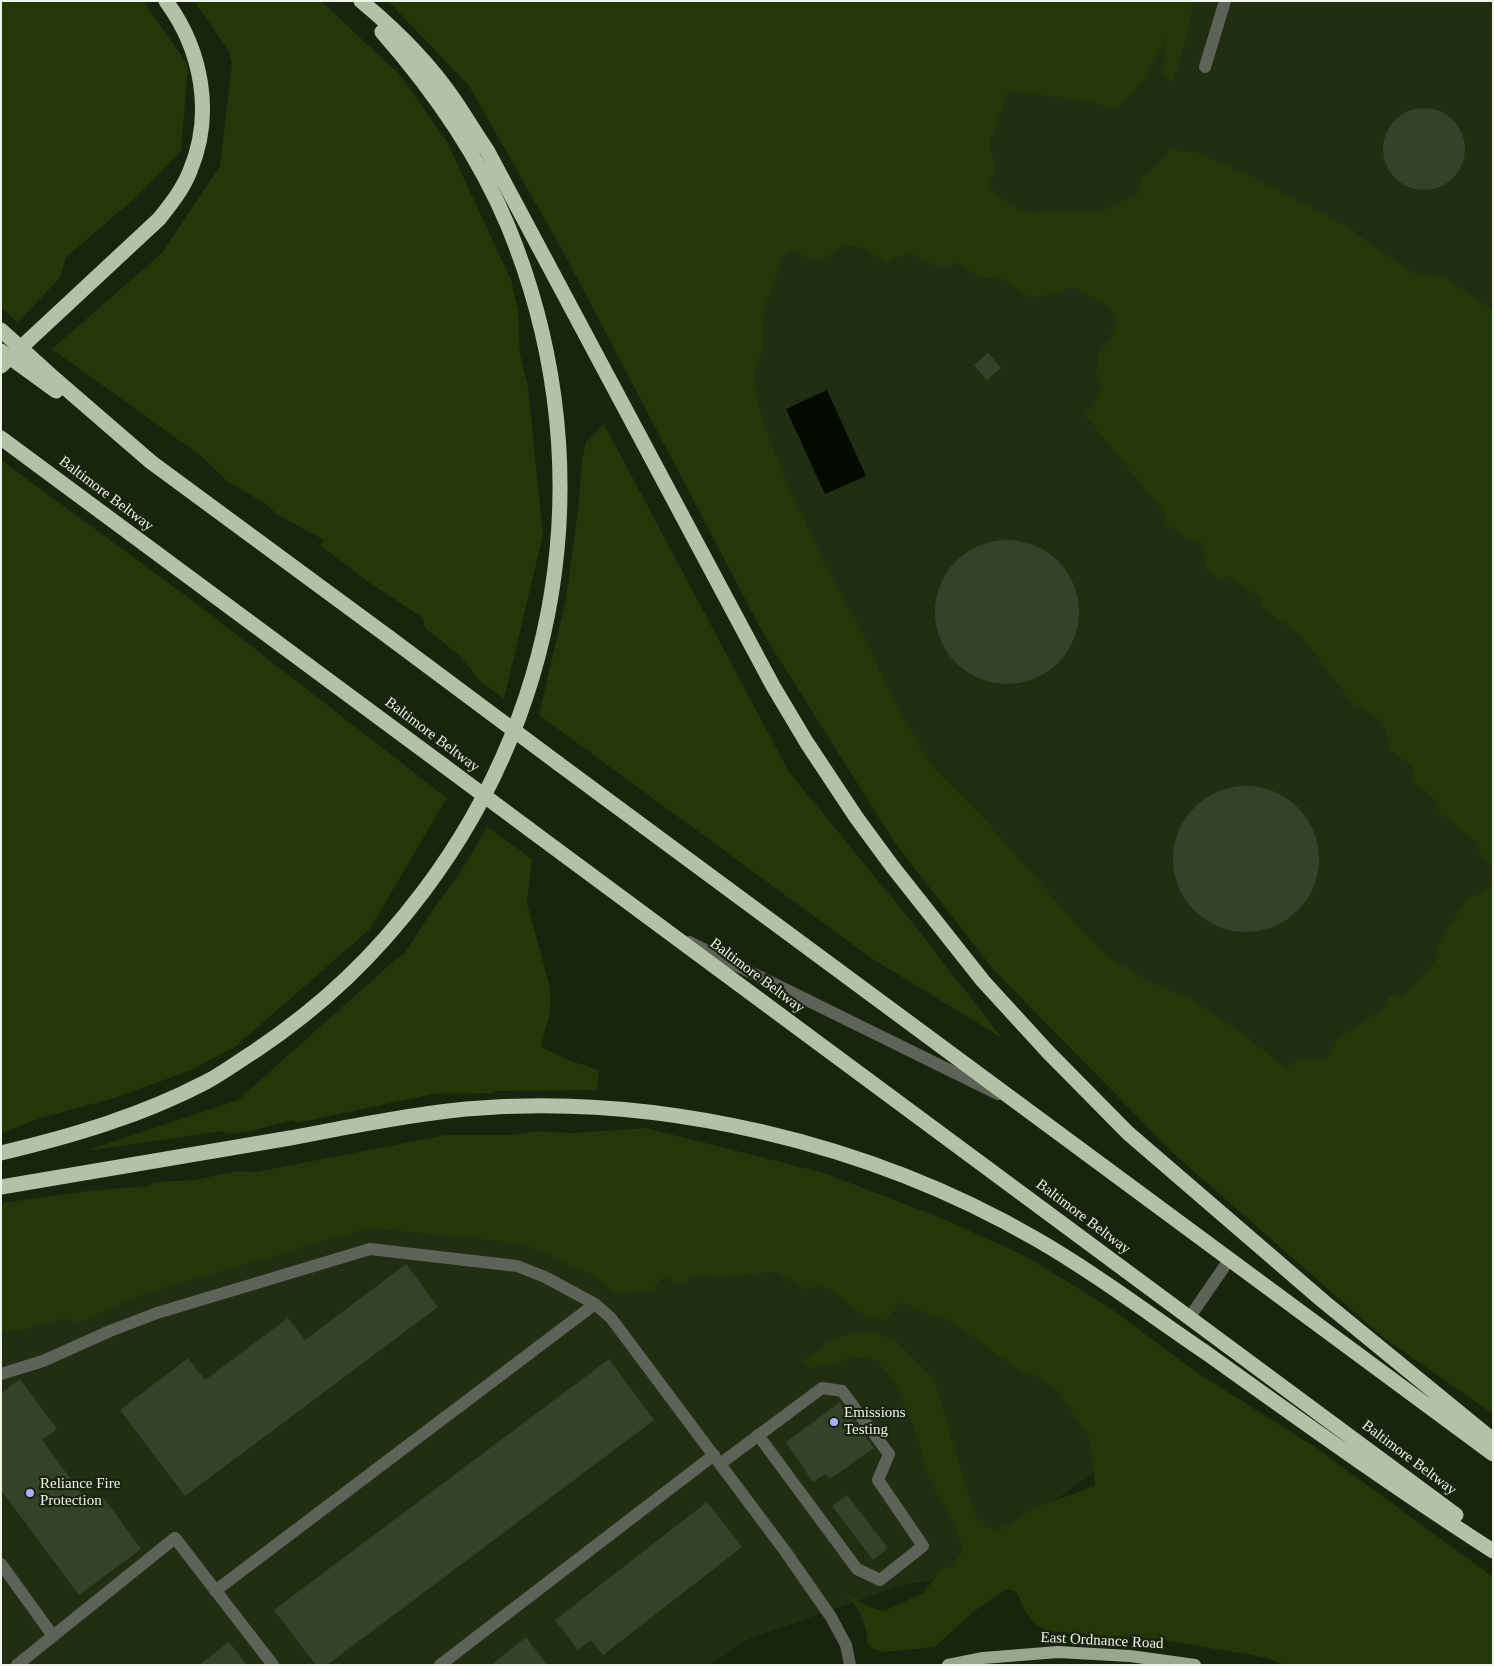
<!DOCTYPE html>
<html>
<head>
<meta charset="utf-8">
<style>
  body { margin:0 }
  #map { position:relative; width:1494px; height:1666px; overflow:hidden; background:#19240e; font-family:"Times New Roman",serif }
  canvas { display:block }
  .frame { position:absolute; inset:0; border:2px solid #edf4e6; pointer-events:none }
</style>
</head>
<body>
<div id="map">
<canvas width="1494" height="1666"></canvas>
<div class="frame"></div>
</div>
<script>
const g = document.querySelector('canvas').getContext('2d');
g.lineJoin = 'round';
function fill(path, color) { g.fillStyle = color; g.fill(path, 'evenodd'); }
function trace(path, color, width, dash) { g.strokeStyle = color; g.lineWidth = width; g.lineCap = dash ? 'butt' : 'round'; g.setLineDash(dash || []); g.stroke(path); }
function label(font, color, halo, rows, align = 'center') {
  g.font = font + ' "Times New Roman",serif'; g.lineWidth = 4.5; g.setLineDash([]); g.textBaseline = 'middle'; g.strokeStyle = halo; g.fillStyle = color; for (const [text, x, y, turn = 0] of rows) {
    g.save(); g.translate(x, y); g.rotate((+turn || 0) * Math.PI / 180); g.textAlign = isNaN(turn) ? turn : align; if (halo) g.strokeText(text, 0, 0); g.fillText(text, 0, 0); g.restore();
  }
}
fill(new Path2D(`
  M824 1H1493V1267L1243 1142 911 768 796 542 756 408 747 331Z
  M454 1195 909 1288 1146 1433 954 1575 899 1586 746 1640 708 1665H1V1308Z`), '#212e11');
fill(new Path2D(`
  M1 1H143L188 65 181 151 134 199 66 257 60 278 18 322 1 308Z
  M194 1H321L401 76 447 142 511 280 518 311 520 354 528 387 543 535 504 699 480 681 459 655 425 628 423 618 364 579 321 546 324 540 278 515 264 503 228 482 201 456 52 349 162 253 220 166 232 64 229 51Z
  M388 1H1194L1189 28 1173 83 1163 75 1167 37C1151 65 1143 91 1113 108L1072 98 1022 94 1008 90 989 145 996 167 989 185 1004 201 1026 212 1100 211 1137 195 1143 177 1170 150 1199 153 1257 179 1346 226 1411 272 1444 277 1493 310V867L1480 854 1475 841 1438 811 1435 799 1412 780 1414 768 1391 750 1383 723 1351 702 1300 634 1262 608 1259 596 1229 576 1221 579 1206 569 1202 542 1188 538 1165 523 1167 516 1083 412 1092 407 1102 386 1096 379 1098 356 1116 327V316L1109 306 1072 287 1063 292 1029 298 1001 279 982 278 959 263C939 269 930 265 913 254L891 259 887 264 860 247 845 245 822 260 809 259 795 250 783 258 764 308 762 350 753 376 761 416 783 474 823 561 865 637 887 688 930 764 987 822 1081 930 1111 959 1148 981 1193 1000 1237 1029 1286 1069 1298 1058 1318 1060 1329 1057 1338 1038 1382 1009 1391 995 1401 996 1411 989 1436 960C1433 943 1461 909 1471 895L1478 896 1490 886 1493 877V1414L1384 1338 1175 1155 993 969 895 843 764 635 565 255 469 86Z
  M604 424 789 772 911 921 1002 1038 871 958 539 715 566 599 578 511 582 460 586 442Z
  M1 460 197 604 447 798 369 930 236 1046 192 1070 114 1098 41 1118 1 1133Z
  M487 827 532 859 527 903 550 988V1012L541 1047 568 1060 599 1070 597 1090 495 1091 494 1093 433 1094 297 1123 293 1120 251 1131 227 1134 223 1131 93 1150 91 1149 238 1100 395 960 405 953 430 914 465 865Z
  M646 1128 824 1173 944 1219 1027 1257 1107 1306 1199 1374 1315 1447 1493 1577V1665H1284L1268 1658 1156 1639 1046 1631C1027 1619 1025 1612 1017 1592L1007 1589 973 1612 935 1647 884 1652 873 1649 868 1645C867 1623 858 1606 843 1590L869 1607 884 1611 923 1593 944 1566 952 1568 958 1556 963 1553 958 1532 926 1473 919 1442 894 1380 876 1360 850 1357 835 1364 812 1368 800 1362 836 1337 870 1332 894 1339 934 1379 974 1514 987 1527 999 1530 1032 1509 1095 1486 1090 1440 1059 1391 1034 1375H1027L943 1317 936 1318 901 1302 885 1321 866 1317 830 1289 818 1286 805 1289 775 1272 715 1277 701 1273 680 1284 664 1276 652 1290 617 1294 595 1276 521 1243 369 1228 131 1298 78 1324 65 1318 22 1330H6L1 1333V1203L88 1191 149 1186 154 1182 194 1180 238 1171 256 1172 445 1135H513L535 1131 572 1133Z`), '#243708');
fill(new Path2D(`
  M827 390 866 476 825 494 786 409Z`), '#030b00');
fill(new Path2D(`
  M1383 149a41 41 0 1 1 82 0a41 41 0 1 1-82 0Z
  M988 353 1001 368 987 380 974 365Z
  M935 612a72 72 0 1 1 144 0a72 72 0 1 1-144 0Z
  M1173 859a73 73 0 1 1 146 0a73 73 0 1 1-146 0Z
  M406 1264 438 1307 185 1496 120 1410 188 1358 205 1380 288 1318 305 1340Z
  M609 1359 654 1420 327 1665H316L274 1610Z
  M20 1379 57 1429 42 1440 91 1506 103 1497 141 1549 79 1595 1 1490V1393Z
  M840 1402 874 1448 830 1479 825 1474 813 1482 786 1442Z
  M847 1495 888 1548 873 1560 832 1506Z
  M707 1502 742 1547 603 1655 591 1640 578 1650 555 1620Z
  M526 1637 547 1665H491Z
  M229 1642 247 1665H199Z`), '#36412a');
trace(new Path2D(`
  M1205 67 1225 1
  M689 942 998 1094
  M1189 1318 1229 1260
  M1 1374 43 1361 110 1331 157 1313 370 1249 517 1266 545 1277 595 1304 611 1318 785 1551 831 1617 846 1645 850 1665
  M720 1464 822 1388 842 1391 889 1454 878 1480 923 1546 880 1580 857 1569 758 1435
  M1 1564 53 1636
  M215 1591 595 1304
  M17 1665 175 1538 273 1665
  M440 1665 714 1455`), '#5d6358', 12);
trace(new Path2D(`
  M948 1665 983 1658 1058 1652 1130 1656 1195 1665`), '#9aa690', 12);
trace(new Path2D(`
  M361 1C395 29 428 62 453 98 465 115 475 133 487 150L773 686 807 743 856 817 892 866 983 981 1048 1052 1128 1133 1323 1301 1493 1440
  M1 366 159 219C171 204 183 189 190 171 214 114 202 50 166 1
  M1 438 443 765
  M151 462 390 638
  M559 764 1493 1454
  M529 829 1456 1515
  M1 1153C72 1136 141 1116 206 1082 223 1073 239 1061 255 1051 322 1006 374 957 423 892 569 699 600 450 508 226 478 154 433 90 382 32
  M1 1187C97 1171 194 1154 290 1138 348 1127 407 1115 466 1109 659 1092 870 1143 1036 1239 1095 1273 1149 1314 1205 1352 1300 1420 1395 1488 1493 1551`), '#b3c1a6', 15);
trace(new Path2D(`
  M1 330 55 379 151 462
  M1 351 56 391
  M390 638 559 764
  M443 765 529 829`), '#b3c1a6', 15);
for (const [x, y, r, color] of [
  [834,1422,5,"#a9b0fc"],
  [30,1493,5,"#a9b0fc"]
]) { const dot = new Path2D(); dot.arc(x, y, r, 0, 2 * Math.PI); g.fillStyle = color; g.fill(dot); trace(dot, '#19240e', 2); }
label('15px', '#edf4e6', '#19240e', [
  ["Baltimore Beltway",106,494,37],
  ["Baltimore Beltway",432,735,37],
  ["Baltimore Beltway",757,976,37],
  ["Baltimore Beltway",1083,1217,37],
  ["Baltimore Beltway",1409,1458,37],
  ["East Ordnance Road",1102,1641,3]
]);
label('15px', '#edf4e6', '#19240e', [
  ["Emissions",844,1413],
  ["Testing",844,1430],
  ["Reliance Fire",40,1484],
  ["Protection",40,1501]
], 'left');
</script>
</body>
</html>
